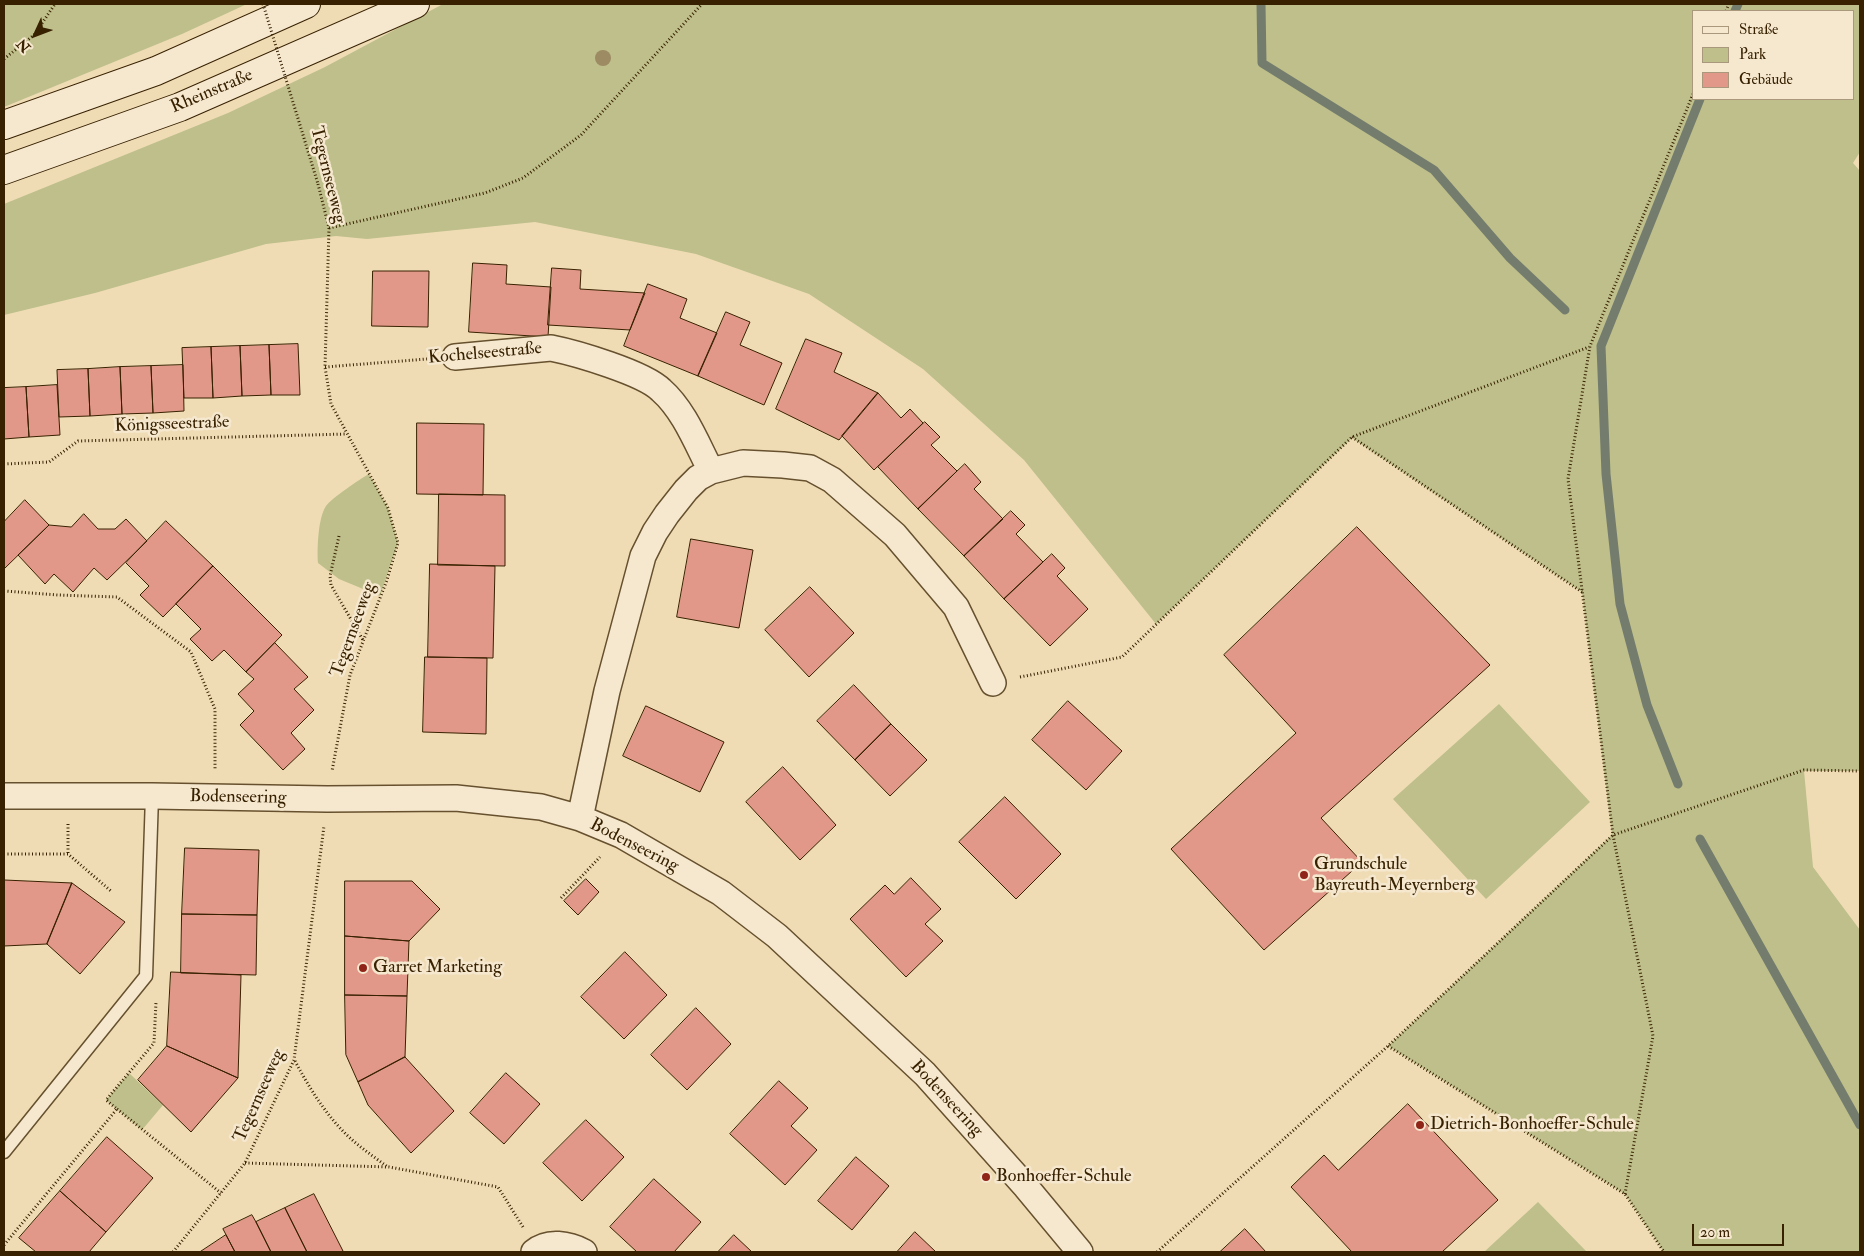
<!DOCTYPE html>
<html>
<head>
<meta charset="utf-8">
<style>
  body { margin:0 }
  #map { position:relative; width:1864px; height:1256px; overflow:hidden; background:#efdcb5; font-family:"IM FELL Double Pica",serif }
  canvas { display:block }
  .frame { position:absolute; inset:0; border:5px solid #382100; pointer-events:none }
  .legend { position:absolute; left:1692px; top:10px; width:162px; height:90px; box-sizing:border-box; background:#f5e8cf; border:1px solid #a9987c; margin:0; padding:6px 9px; list-style:none; font-size:15px; color:#382100 }
  .legend li { display:flex; align-items:center; gap:10px; height:25px }
  .legend b { width:25px; border:1px solid #a9987c }
  .north { position:absolute; left:10px; top:10px; width:50px; height:50px; -webkit-text-stroke:4px #f5e8cf; paint-order:stroke; rotate:227deg; font-size:14px; font-weight:700; line-height:20px; text-align:center; color:#382100 }
  .north::after { content:''; display:block; margin:auto; width:18px; height:22px; background:#382100; clip-path:polygon(50% 0,100% 100%,50% 72%,0 100%) }
  .scale { position:absolute; left:1692px; top:1224px; width:92px; height:22px; box-sizing:border-box; border:2px solid #382100; border-top:0; padding-left:6px; font-size:15px; line-height:18px; white-space:nowrap; color:#382100; -webkit-text-stroke:4px #f5e8cf; paint-order:stroke }
</style>
</head>
<body>
<div id="map">
<canvas width="1864" height="1256"></canvas>
<div class="frame"></div>
<ul class="legend">
<li><b style="height:6px;background:#f5e8cf"></b>Straße</li>
<li><b style="height:14px;background:#bebf8a"></b>Park</li>
<li><b style="height:14px;background:#e29889"></b>Gebäude</li>
</ul>
<div class="north">N</div>
<div class="scale">20 m</div>
</div>
<script>
const g = document.querySelector('canvas').getContext('2d');
g.lineJoin = 'round';
function fill(path, color) { g.fillStyle = color; g.fill(path, 'evenodd'); }
function trace(path, color, width, dash) { g.strokeStyle = color; g.lineWidth = width; g.lineCap = dash ? 'butt' : 'round'; g.setLineDash(dash || []); g.stroke(path); }
function label(font, color, halo, rows, align = 'center') {
  g.font = font + ' "IM FELL Double Pica",serif'; g.lineWidth = 5; g.setLineDash([]); g.textBaseline = 'middle'; g.strokeStyle = halo; g.fillStyle = color; for (const [text, x, y, turn = 0] of rows) {
    g.save(); g.translate(x, y); g.rotate((+turn || 0) * Math.PI / 180); g.textAlign = isNaN(turn) ? turn : align; if (halo) g.strokeText(text, 0, 0); g.fillText(text, 0, 0); g.restore();
  }
}
fill(new Path2D(`
  M4 4H247L182 34 4 107Z
  M443 4H1860V152L1853 163 1860 171V771H1804L1813 867 1860 930V1252H1664L1625 1194 1388 1046 1612 835 1582 592 1352 438 1156 624 1024 460 923 369 809 294 696 254 535 222 367 239 336 236 266 244 95 293 4 315V204L228 113 325 67ZM1693 11H1853V99H1693Z
  M369 474 388 508 398 543 380 596 339 579 318 563C317 549 318 518 326 506 332 498 360 479 369 474Z
  M1499 704 1590 802 1486 899 1393 799Z
  M129 1073 163 1105 142 1130 106 1100Z
  M1538 1202 1587 1252H1484Z`), '#bebf8a');
trace(new Path2D(`
  M1261 4 1262 63 1434 170 1510 258 1565 310
  M1735 11 1738 4
  M1678 784 1647 705 1620 604 1606 474 1601 346 1700 99
  M1700 839 1860 1125`), '#747d6d', 9);
const building = new Path2D(`
  M473 263 507 265 506 284 551 287 548 337 469 332Z
  M552 268 581 270 580 289 645 293 630 330 548 325Z
  M373 271H429L428 327 372 326Z
  M648 284 687 299 680 318 717 333 698 376 624 346Z
  M726 312 750 322 740 345 782 363 764 405 698 376Z
  M806 339 842 353 834 372 878 393 839 440 776 409Z
  M298 344 300 395H271L269 345Z
  M269 345 271 395 242 396 240 346Z
  M240 346 242 396 213 398 211 347Z
  M211 347 213 398H184L182 348Z
  M183 365 184 411 153 413 151 366Z
  M151 366 153 413 122 414 120 367Z
  M120 367 122 414 90 416 88 369Z
  M88 369 90 416 59 417 57 370Z
  M57 385 60 435 29 437 26 387Z
  M26 387 29 437 4 439V388Z
  M878 393 901 418 910 409 923 423 874 470 842 436Z
  M925 422 940 437 931 445 957 471 918 509 878 467Z
  M417 423 484 424 483 495 417 494Z
  M965 464 981 482 974 489 1003 519 964 556 918 509Z
  M439 494 505 495V566L438 565Z
  M25 500 49 525 4 569V522Z
  M1011 511 1025 525 1016 534 1043 562 1004 599 964 556Z
  M84 514 98 529H115L126 519 147 541 107 580 94 568 73 592 54 574 45 584 18 555 49 525 71 527Z
  M166 521 213 566 163 617 140 595 149 586 126 563Z
  M1357 527 1490 665 1321 818 1362 862 1264 950 1171 849 1296 733 1224 655Z
  M691 539 753 550 739 628 677 617Z
  M1052 554 1065 568 1057 576 1088 609 1050 646 1004 599Z
  M430 564 495 566 493 658 428 657Z
  M213 566 282 635 246 672 224 650 212 661 190 639 201 629 176 604Z
  M810 587 854 633 809 677 765 630Z
  M275 643 308 677 294 689 314 710 291 733 305 749 283 770 240 725 254 711 238 694 254 679 246 672Z
  M425 657 487 658 486 734 423 732Z
  M854 685 891 724 855 760 817 721Z
  M1068 701 1122 751 1086 790 1032 740Z
  M646 706 724 742 700 792 623 756Z
  M891 724 927 760 890 796 855 760Z
  M783 767 836 825 800 860 746 802Z
  M1005 797 1061 854 1016 899 959 842Z
  M185 848 259 850 257 915 182 914Z
  M911 878 941 909 925 924 943 941 906 977 850 919 885 885 894 894Z
  M586 879 599 892 578 915 564 901Z
  M4 880 72 883 47 944 4 946Z
  M345 881H412L440 909 409 941 345 936Z
  M72 883 125 922 80 974 47 944Z
  M182 914 257 915 256 975 181 973Z
  M345 936 409 941 407 996 345 995Z
  M625 952 667 995 624 1039 581 997Z
  M171 972 241 975 238 1078 167 1046Z
  M345 995 407 996 405 1057 358 1082 346 1055Z
  M696 1008 731 1044 687 1090 651 1055Z
  M167 1046 238 1078 191 1132 138 1080Z
  M405 1057 454 1111 411 1153 368 1105 358 1082Z
  M506 1073 540 1104 504 1144 470 1113Z
  M779 1081 808 1108 791 1126 817 1150 785 1185 730 1134Z
  M1408 1104 1498 1200 1442 1252H1352L1291 1187 1324 1155 1338 1170Z
  M586 1120 624 1157 582 1201 543 1163Z
  M107 1137 153 1178 106 1232 60 1191Z
  M856 1157 889 1186 852 1230 818 1201Z
  M654 1179 701 1222 674 1252H637L610 1227Z
  M60 1191 106 1232 89 1252H36L19 1238Z
  M314 1194 343 1251 340 1252H307L285 1208Z
  M285 1208 307 1252H271L256 1222Z
  M252 1215 256 1222 271 1252H235L223 1229Z
  M1245 1229 1266 1252H1220Z
  M915 1232 936 1252H897Z
  M226 1235 235 1252H200Z
  M734 1235 752 1252H718Z`);
fill(building, '#e29889');
trace(building, '#382100', 1);
const lane = new Path2D(`
  M4 1152 146 976 152 796`);
const street = new Path2D(`
  M455 357 551 348C576 353 644 373 661 390 684 410 697 444 711 471
  M4 796H152L327 799 456 798 541 807 580 818 621 835 721 893 777 936 925 1074 1026 1187 1080 1252
  M580 818 607 691 643 556 655 532 667 514 686 490 698 478 711 471 743 463 783 465 810 468 832 480 895 535 956 607 993 683
  M534 1252C548 1240 569 1244 584 1252`);
const secondary = new Path2D(`
  M4 125 156 71 306 4
  M4 170 180 107 415 4`);
trace(lane, '#66502d', 15);
trace(street, '#66502d', 28);
trace(secondary, '#382100', 30);
trace(new Path2D(`
  M1726 11 1729 4
  M4 59 34 35 55 4
  M318 184 329 228 325 367 331 404 388 508 398 543 387 580 350 675 332 771
  M329 228 485 193 523 178 581 135 702 4
  M325 367 427 359
  M1352 437 1582 592
  M4 464 49 462 78 441 347 434
  M339 536 330 576 331 585 363 640
  M4 591 58 595 117 597 191 652 215 709V769
  M1020 677 1122 657 1352 437 1589 347
  M68 824V854
  M4 854H68L111 891
  M561 898 600 857
  M1388 1046 1625 1194 1664 1252
  M295 1061C311 1091 330 1122 357 1144 367 1152 378 1160 388 1167
  M117 1109 221 1193
  M245 1163 389 1167 498 1187 523 1227
  M1625 1194 1653 1036 1613 835 1568 479 1590 346 1693 94
  M4 1245 117 1109 106 1100 154 1043 156 1002
  M173 1252 245 1163 294 1060 324 826
  M1157 1252 1388 1046 1613 835 1804 770 1860 771`), '#382100', 3, [1, 2.5]);
trace(lane, '#f5e8cf', 12);
trace(street, '#f5e8cf', 25);
trace(secondary, '#f5e8cf', 28);
trace(new Path2D(`
  M263 4 318 184`), '#382100', 3, [1, 2.5]);
g.fillStyle = '#9d8b64';
for (const [x, y] of [
  [603,58]
]) { g.beginPath(); g.arc(x, y, 8, 0, 2 * Math.PI); g.fill(); }
for (const [x, y, r, color] of [
  [1304,875,5,"#8f2418"],
  [363,968,5,"#8f2418"],
  [1420,1125,5,"#8f2418"],
  [986,1177,5,"#8f2418"]
]) { const dot = new Path2D(); dot.arc(x, y, r, 0, 2 * Math.PI); g.fillStyle = color; g.fill(dot); trace(dot, '#f5e8cf', 2); }
label('18px', '#382100', '#f5e8cf', [
  ["Rheinstraße",212,92,-23],
  ["Tegernseeweg",327,175,76],
  ["Kochelseestraße",485,354,-5],
  ["Königsseestraße",172,425,-2],
  ["Tegernseeweg",354,630,-70],
  ["Bodenseering",238,798,1],
  ["Bodenseering",634,846,27],
  ["Tegernseeweg",260,1096,-66],
  ["Bodenseering",946,1099,47]
]);
label('18px', '#382100', '#f5e8cf', [
  ["Grundschule",1314,865],
  ["Bayreuth-Meyernberg",1314,886],
  ["Garret Marketing",373,968],
  ["Dietrich-Bonhoeffer-Schule",1430,1125],
  ["Bonhoeffer-Schule",996,1177]
], 'left');
</script>
</body>
</html>
